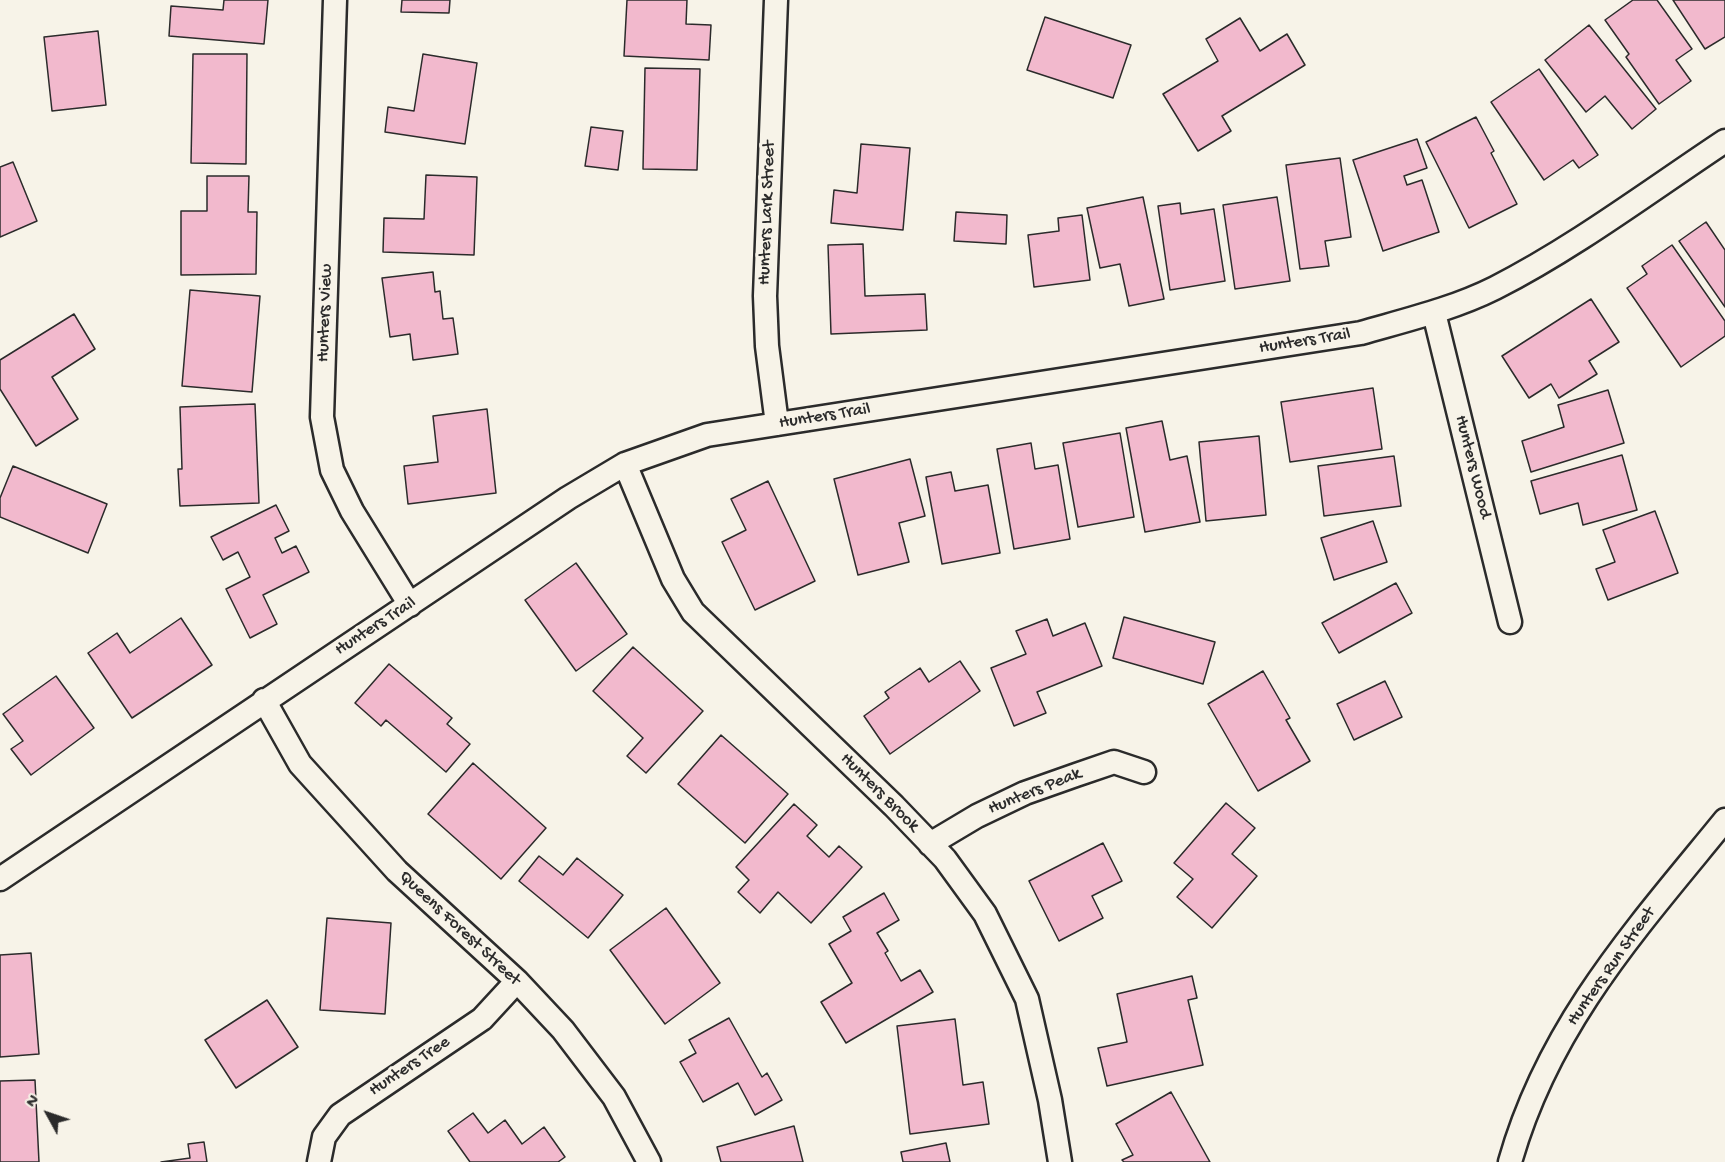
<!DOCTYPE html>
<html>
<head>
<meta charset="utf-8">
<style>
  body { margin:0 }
  #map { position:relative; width:1725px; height:1162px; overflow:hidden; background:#f7f3e8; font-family:"Gochi Hand",sans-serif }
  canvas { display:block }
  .north { position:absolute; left:18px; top:1084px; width:60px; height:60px; -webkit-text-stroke:4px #f7f3e8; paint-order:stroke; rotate:310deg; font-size:16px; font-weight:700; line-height:24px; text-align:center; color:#2b2b2b }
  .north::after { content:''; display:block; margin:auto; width:21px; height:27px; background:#2b2b2b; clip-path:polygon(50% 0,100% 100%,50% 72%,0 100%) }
</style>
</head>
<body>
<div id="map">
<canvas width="1725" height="1162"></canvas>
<div class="north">N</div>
</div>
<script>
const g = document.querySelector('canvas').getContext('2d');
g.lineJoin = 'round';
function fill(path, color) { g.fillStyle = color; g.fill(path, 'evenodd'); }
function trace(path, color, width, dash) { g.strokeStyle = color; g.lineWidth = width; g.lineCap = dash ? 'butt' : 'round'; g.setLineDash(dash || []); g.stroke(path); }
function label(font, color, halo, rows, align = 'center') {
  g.font = font + ' "Gochi Hand",sans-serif'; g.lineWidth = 6; g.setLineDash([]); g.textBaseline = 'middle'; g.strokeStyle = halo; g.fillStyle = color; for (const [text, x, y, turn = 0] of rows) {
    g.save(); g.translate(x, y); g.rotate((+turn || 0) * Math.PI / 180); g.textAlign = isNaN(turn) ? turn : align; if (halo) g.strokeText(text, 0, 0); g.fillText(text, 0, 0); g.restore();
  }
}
const building = new Path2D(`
  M224 0H268L264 44 169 36 171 6 223 10Z
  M402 0H450L449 13 401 12Z
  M627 0H687L686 24 711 25 709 60 624 56Z
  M1633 0H1657L1692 49 1676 60 1691 81 1659 104 1626 57 1629 54 1605 20Z
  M1673 0H1725V37L1705 49Z
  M1045 17 1131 45 1113 98 1027 70Z
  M1240 18 1260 51 1287 34 1305 65 1222 116 1231 131 1198 151 1163 94 1218 61 1206 39Z
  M1589 25 1656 109 1632 129 1605 96 1586 112 1545 60Z
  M98 31 106 105 52 111 44 37Z
  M193 54H247L246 164 191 163Z
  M423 54 477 63 465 144 385 132 388 107 414 111Z
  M645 68 700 69 697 170 643 169Z
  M1539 69 1598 155 1579 168 1573 160 1544 180 1491 102Z
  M1476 117 1494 151 1491 153 1517 204 1469 228 1426 142Z
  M591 127 623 131 618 170 585 166Z
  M1417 139 1427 168 1404 176 1407 185 1422 180 1439 232 1383 251 1353 160Z
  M861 144 910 148 903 230 831 223 834 190 857 193Z
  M1340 158 1351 237 1325 241 1329 266 1300 269 1286 165Z
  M13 162 37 221 0 237V167Z
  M426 175 477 177 474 255 383 252 384 218 424 219Z
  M207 176H249L248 212H257L256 274 181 275V211H207Z
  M1143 197 1164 299 1129 306 1120 264 1100 268 1087 208Z
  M1277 197 1290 281 1235 289 1223 205Z
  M1180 203 1181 214 1214 209 1225 281 1170 290 1158 206Z
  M956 212 1007 215 1006 244 954 241Z
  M1082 215 1090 280 1034 287 1028 235 1059 231 1058 218Z
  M1706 222 1725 250V307L1679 241Z
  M863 244 865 296 925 294 927 330 831 334 828 245Z
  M1672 245 1725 321V336L1681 367 1627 288 1647 274 1642 266Z
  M433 272 435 292 440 291 443 319 453 318 458 354 413 360 410 334 390 337 382 278Z
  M190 290 260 296 252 392 182 386Z
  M1591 299 1619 342 1589 361 1597 374 1559 398 1551 384 1529 398 1502 356Z
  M74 314 95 349 52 377 78 419 36 446 0 389V360Z
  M1373 388 1382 449 1290 462 1281 402Z
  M1608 390 1624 443 1531 472 1522 441 1564 427 1558 405Z
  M255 404 259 503 180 506 178 469H182L180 407Z
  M487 409 496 493 408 504 404 466 438 462 433 416Z
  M1162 421 1170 460 1187 456 1200 522 1145 532 1126 428Z
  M1120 433 1134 517 1078 527 1063 443Z
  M1259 436 1266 515 1206 521 1199 442Z
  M1031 443 1035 469 1058 465 1070 539 1014 549 997 449Z
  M1622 455 1637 510 1583 525 1578 503 1540 514 1531 481Z
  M1394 456 1401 506 1324 516 1318 466Z
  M910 459 925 516 899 523 909 562 858 575 834 479Z
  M13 466 107 504 88 553 0 517V498Z
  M951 472 955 491 988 485 1000 553 942 564 926 477Z
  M768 481 815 581 755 610 722 542 746 530 731 499Z
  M276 505 289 531 275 538 282 553 296 546 309 572 263 595 277 624 250 638 226 589 250 577 238 552 223 560 211 537Z
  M1655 511 1678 573 1608 600 1596 569 1615 562 1603 530Z
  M1373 521 1387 562 1334 580 1321 538Z
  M576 563 627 634 576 671 525 600Z
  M1396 583 1412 613 1339 653 1322 623Z
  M1124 617 1215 642 1203 684 1113 658Z
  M181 618 212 665 132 718 88 653 117 633 130 653Z
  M1047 619 1053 636 1085 623 1102 666 1037 692 1046 713 1014 726 991 668 1026 654 1016 631Z
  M633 647 703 711 646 773 627 756 643 738 593 691Z
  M960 661 980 691 890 754 864 716 889 698 885 692 920 668 929 682Z
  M389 664 452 718 447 724 470 744 446 772 386 720 381 726 355 703Z
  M1263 671 1290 718 1286 720 1310 761 1258 791 1208 704Z
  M56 676 94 728 31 775 11 749 23 741 3 714Z
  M1385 681 1402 717 1354 740 1337 704Z
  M721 735 788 794 745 843 678 784Z
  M473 763 546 828 501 879 428 814Z
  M1226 803 1255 828 1232 854 1257 876 1212 928 1177 897 1193 879 1174 863Z
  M794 804 817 825 807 836 829 857 839 846 862 867 811 923 778 892 760 913 738 892 749 880 736 867Z
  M1103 843 1122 881 1092 896 1103 918 1059 941 1029 881Z
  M539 856 563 875 577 858 623 895 588 938 519 881Z
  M884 893 899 920 877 933 888 951 885 953 901 981 920 970 933 992 846 1043 821 1002 852 983 829 944 851 931 843 917Z
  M666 908 720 983 665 1024 610 950Z
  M327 918 391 923 385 1014 320 1010Z
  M31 953 39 1054 0 1057V955Z
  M1192 976 1197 998 1188 1000 1203 1065 1107 1086 1098 1048 1127 1042 1117 994Z
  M267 1000 298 1047 236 1088 205 1040Z
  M729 1018 762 1077 767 1073 782 1100 755 1115 738 1083 703 1102 680 1062 696 1053 689 1040Z
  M955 1019 963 1085 983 1082 989 1124 910 1134 897 1026Z
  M35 1080 39 1162H0V1081Z
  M1171 1092 1210 1162H1124L1122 1160 1133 1155 1116 1124Z
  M473 1113 488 1133 505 1120 522 1144 544 1127 565 1157 558 1162H470L448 1131Z
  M794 1126 803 1162H721L717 1147Z
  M204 1142 207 1162H161L190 1158 188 1144Z
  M946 1143 950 1162H903L901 1152Z`);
fill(building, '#f2b9cd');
trace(building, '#2b2b2b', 1.5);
const street = new Path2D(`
  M335 0 322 417 332 470 352 511 410 605
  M776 0 765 296 767 346 777 424
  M1434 313 1510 622
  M625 464 673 579 693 612 894 806 945 859 985 914 1027 999 1050 1100 1060 1162
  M264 700 300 764 397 871 517 981 563 1030 614 1097 649 1162
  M930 844 977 816 1025 793 1076 775 1114 762 1144 772
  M0 879 568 498 625 464 707 435 1361 333C1406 320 1453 309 1495 288 1574 248 1651 190 1725 141
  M319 1162 324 1137 340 1115 482 1019 517 981
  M1510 1162C1549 1024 1637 928 1725 820`);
trace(street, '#2b2b2b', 27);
trace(street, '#f7f3e8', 22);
label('18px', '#2b2b2b', '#f7f3e8', [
  ["Hunters Lark Street",768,213,-88],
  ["Hunters View",326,313,-88],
  ["Hunters Trail",1305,342,-9],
  ["Hunters Trail",825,417,-9],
  ["Hunters Wood",1472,467,76],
  ["Hunters Trail",376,627,-33],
  ["Hunters Peak",1035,792,-22],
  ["Hunters Brook",879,793,45],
  ["Queens Forest Street",459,929,43],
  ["Hunters Run Street",1612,967,-55],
  ["Hunters Tree",410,1067,-34]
]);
</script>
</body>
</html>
